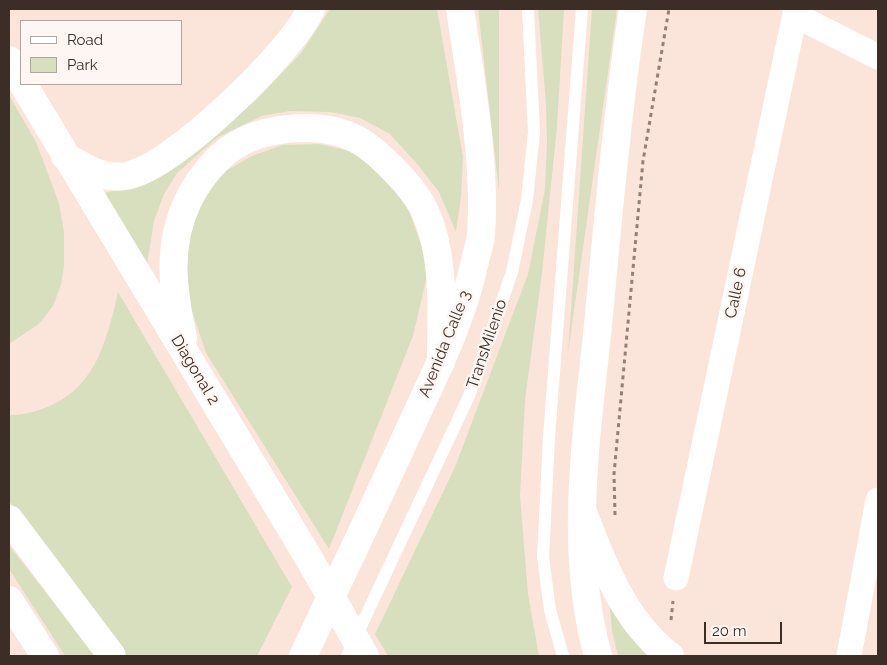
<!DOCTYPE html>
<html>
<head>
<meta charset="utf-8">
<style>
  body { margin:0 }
  #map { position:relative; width:887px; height:665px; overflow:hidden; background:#fbe5da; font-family:Raleway,sans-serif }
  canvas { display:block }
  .frame { position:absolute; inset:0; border:10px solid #3c2e27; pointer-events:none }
  .legend { position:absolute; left:20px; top:20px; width:162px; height:65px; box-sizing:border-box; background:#fef6f2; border:1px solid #b0a6a1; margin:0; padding:6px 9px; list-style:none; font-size:15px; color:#3c2e27 }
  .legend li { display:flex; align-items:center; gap:10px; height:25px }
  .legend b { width:25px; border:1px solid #b0a6a1 }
  .scale { position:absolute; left:704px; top:622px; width:78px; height:22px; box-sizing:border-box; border:2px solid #3c2e27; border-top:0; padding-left:6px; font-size:15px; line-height:18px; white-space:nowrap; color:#3c2e27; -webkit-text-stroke:4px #fef6f2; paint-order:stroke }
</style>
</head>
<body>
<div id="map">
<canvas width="887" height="665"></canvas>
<div class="frame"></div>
<ul class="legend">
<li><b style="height:6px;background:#fff"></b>Road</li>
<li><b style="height:14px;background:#d8dfbf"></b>Park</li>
</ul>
<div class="scale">20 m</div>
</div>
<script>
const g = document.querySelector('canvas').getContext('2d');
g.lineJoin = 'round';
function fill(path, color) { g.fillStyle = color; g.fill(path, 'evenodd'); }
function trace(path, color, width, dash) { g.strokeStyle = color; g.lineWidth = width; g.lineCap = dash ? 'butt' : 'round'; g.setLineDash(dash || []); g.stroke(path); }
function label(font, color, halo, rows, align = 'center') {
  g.font = font + ' Raleway,sans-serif'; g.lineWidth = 5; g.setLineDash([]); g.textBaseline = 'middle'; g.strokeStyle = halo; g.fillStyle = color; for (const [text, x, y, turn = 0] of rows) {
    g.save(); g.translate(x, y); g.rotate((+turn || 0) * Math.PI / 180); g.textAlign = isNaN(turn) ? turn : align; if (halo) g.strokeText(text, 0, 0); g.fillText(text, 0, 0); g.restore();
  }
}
fill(new Path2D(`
  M330 9H437L463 157 461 197 456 232 439 192 418 165 390 134 360 118 330 112 290 111 262 116 218 137 177 173 164 194 154 221 147 265 104 193 151 182 255 101 301 53Z
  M478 9H499V192Z
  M538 9H564L557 127 542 273 525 400 520 496 528 594 539 656H388L375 634 455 467 528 274 545 189 547 142 546 104Z
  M592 9H617L568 353Z
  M9 95 36 142 59 203 64 232V265L61 285 53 306 39 324 9 344Z
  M319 144 350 151 378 169 404 197 429 267 413 336 329 549 206 353 191 309 183 274 192 214 224 172 252 156 282 145Z
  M118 292 292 587 257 656H124L9 501V415C22 415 30 413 42 409 95 391 107 341 118 292Z
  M9 545 95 656H65L9 569Z
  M609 599 623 628 648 656H618L612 631Z`), '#d8dfbf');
trace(new Path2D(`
  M615 515 614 474 643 161 669 9
  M671 620 673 601`), '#938178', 3, [4, 4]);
trace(new Path2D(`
  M347 656 469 396 512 272 527 200 534 132 528 9
  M563 656 550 610 543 557 549 437 582 9`), '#fff', 12);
trace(new Path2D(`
  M795 15 878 57
  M676 578 796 9
  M849 656 878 500`), '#fff', 25);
trace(new Path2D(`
  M583 512C603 565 624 621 670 656
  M9 600 45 656`), '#fff', 28);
trace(new Path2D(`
  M9 60 21 81
  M23 84 307 555 365 656
  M65 156C84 167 103 180 125 176 169 169 260 79 288 43 297 33 305 21 311 9
  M183 338C173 291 166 247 188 201 197 182 213 161 230 149 262 126 321 121 356 139 371 147 383 159 394 170 406 182 416 194 424 209 446 256 441 311 441 362
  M9 519 112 656`), '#fff', 28);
trace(new Path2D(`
  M303 656C342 575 380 494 417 413 440 364 464 314 475 261 477 252 480 243 481 235 486 162 471 81 460 9
  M598 656C568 548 587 434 598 325 608 220 617 114 633 9`), '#fff', 28);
label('16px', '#3c2e27', '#fef6f2', [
  ["Calle 6",736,293,-78],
  ["Avenida Calle 3",445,344,-68],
  ["TransMilenio",487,344,-71],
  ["Diagonal 2",195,370,59]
]);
</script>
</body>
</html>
